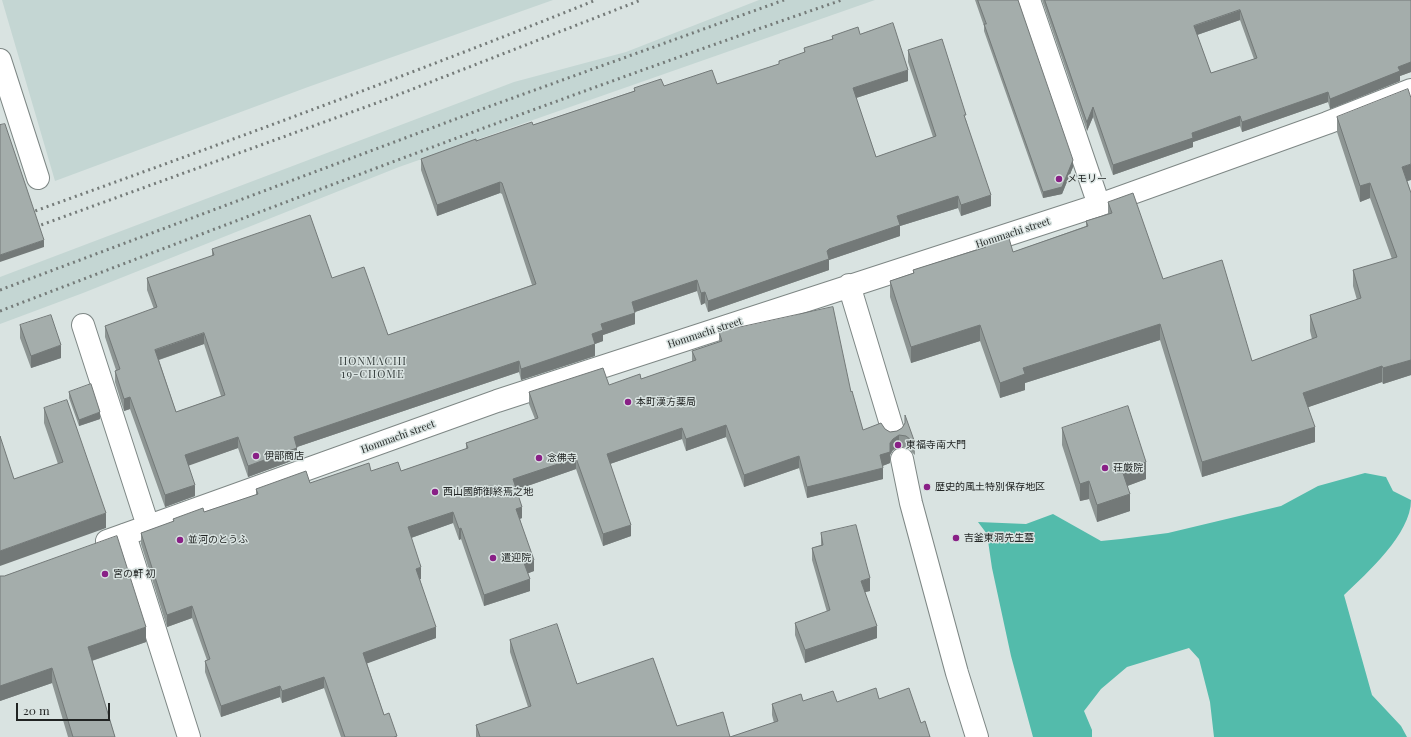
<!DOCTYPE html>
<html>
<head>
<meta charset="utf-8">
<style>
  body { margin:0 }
  #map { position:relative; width:1411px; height:737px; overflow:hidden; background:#d9e3e1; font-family:"Playfair Display",serif }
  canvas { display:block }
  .scale { position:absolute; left:16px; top:703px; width:94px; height:18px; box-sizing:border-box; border:2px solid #212423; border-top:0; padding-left:5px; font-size:12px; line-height:14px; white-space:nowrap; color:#212423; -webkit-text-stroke:3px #d9e3e1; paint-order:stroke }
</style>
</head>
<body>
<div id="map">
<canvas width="1411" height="737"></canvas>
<div class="scale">20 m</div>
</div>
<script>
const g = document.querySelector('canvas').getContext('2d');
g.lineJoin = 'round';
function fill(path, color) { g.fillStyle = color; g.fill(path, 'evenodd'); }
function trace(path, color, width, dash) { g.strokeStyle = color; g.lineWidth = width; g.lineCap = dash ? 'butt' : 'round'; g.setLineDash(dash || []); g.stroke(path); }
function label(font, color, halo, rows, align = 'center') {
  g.font = font + ' "Playfair Display","Noto Sans JP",serif'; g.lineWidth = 3; g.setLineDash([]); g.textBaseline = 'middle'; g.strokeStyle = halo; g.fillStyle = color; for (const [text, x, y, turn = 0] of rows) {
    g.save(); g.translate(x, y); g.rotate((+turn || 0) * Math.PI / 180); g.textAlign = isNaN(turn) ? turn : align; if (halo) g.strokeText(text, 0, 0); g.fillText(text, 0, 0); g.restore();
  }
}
fill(new Path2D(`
  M2 0H553L308 87 55 181Z
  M759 0H875L399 167 83 293 0 324V277L514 82 626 52Z`), '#c4d6d3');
fill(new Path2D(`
  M1365 473 1386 477 1393 491 1411 500C1411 534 1367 573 1344 595L1372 695 1401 726 1407 737H1214L1210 702 1199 659 1189 648 1127 667 1101 689 1084 711 1092 730V737H1033L1011 656 992 568 987 534 978 522 1026 524 1053 514 1101 541 1121 539 1168 533 1281 506 1318 486Z`), '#53bbab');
const minor = new Path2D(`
  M1029 0 1099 205
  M0 60 38 178
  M849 285 893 431
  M83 325 148 526
  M902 459 911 503 957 673 977 737
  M107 541 497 401 1099 205 1327 123 1411 90`);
const tertiary = new Path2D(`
  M125 535 189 737`);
trace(minor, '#7e8785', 24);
trace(tertiary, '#7e8785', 24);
trace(minor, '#fff', 22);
trace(tertiary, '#fff', 22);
trace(new Path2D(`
  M24 215C216 146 407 76 596 0
  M30 229 382 101 641 0
  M0 290 485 108 784 0
  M0 311C280 204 559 97 842 0`), '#757b79', 3, [2, 4]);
fill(new Path2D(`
  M975 0H1018L1073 167 1062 194 1043 198 984 31V26Z
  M1042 0H1411V72L1400 76V81L1330 109 1328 102 1242 132 1240 126 1193 142V147L1113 175 1093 117 1087 131ZM1240 20 1254 59 1211 73 1197 35Z
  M860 34 908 81 856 98 876 157 933 137 908 62V50L966 120 991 206 961 216 958 208 900 226V236L829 260V270L708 312 705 303 701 305 697 291 635 312V324L603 335V341L595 344V356L521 380 519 372 297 447V459L248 477 238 448 188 465 195 496 165 507 130 409 124 411 115 382V371L116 370 105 337V326L154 309 147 290V278L212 256V249L332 278 388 335 532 285 502 194 500 193 437 216 421 170V159L476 141 533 125 634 91V88L717 84 779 64V61L804 53V48L832 39V36ZM204 344 221 396 176 412 159 360Z
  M1337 117 1407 181 1411 193V375L1383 384 1382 382 1308 407 1315 442 1202 477 1160 340 1025 383V390L1000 398 980 341 911 363 890 297V281L913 273V270L984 247V242L1013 252 1086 226V221L1108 214V202L1163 279 1252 361 1312 339 1310 331V315L1357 300 1353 286V270L1392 259 1370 198 1360 202 1337 132Z
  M20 325 61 358 31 368 20 338Z
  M719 332 851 392 863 430 885 429 890 432 897 431 902 428 915 443V455L906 447H899L893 450 890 455V463L882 466 883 479 807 498 799 468 744 487 726 437 686 451 682 439 610 464 631 536 603 546 576 469 516 490 522 518 520 519 534 571 528 573 530 591 484 606 461 539 459 540 453 523 411 538 421 579H420L436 638 367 663 384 715 397 737H341L324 688 282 703 280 697 221 717 205 672V661L207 660 192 618 167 627 141 544V533L173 522V519L204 512 256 495V489L310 483 371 471H401L466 449V443L535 419 529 404V392L609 385 641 379 692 362V351L719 342Z
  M69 392 100 419 79 426 69 398Z
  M44 408 106 528 14 479 58 464 44 423Z
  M1062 428 1146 479 1127 486 1130 511 1097 522 1089 499 1080 501 1062 445Z
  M821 533 870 591 865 592 877 638 805 663 795 635V623L827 612 812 560V548L821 545Z
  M0 576 146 642 92 661 115 737H68L52 683 0 701Z
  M510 640 577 684 677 726 730 737 774 723 772 715V704L803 701 837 702 879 699 921 723 930 737H476V725L528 707 510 652Z`), '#8d9593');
fill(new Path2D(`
  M1240 10V20L1194 36V26Z
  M1411 62V72L1400 76V81L1330 109V99L1398 67Z
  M908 70V81L853 99V88Z
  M1328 92V102L1242 132V122Z
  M1093 107V117L1087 131V122Z
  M1240 116V126L1193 142V147L1113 175V165L1192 133Z
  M1073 160V167L1062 194 1043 198V192Z
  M1411 164V180L1402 183V167Z
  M500 182V193L437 216V205Z
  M1370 183V198L1360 202V186Z
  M991 195V206L961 216V205Z
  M958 196V208L900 226V236L829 260V270L708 312V301L827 251 829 249 897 216Z
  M44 240V247L0 262V255Z
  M697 280V291L632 313V302Z
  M705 292V303L701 305V293Z
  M635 313V324L603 335V341L592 345V334L601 324Z
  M1160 324V340L1025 383V390L1000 398V383L1023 368Z
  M980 325V341L911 363V347Z
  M204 333V344L155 361V350Z
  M595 344V356L521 380V369Z
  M61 345V358L31 368V356Z
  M1411 360V375L1383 384V368Z
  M519 361V372L294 448V437Z
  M1382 366V382L1303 409V393Z
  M130 397V409L124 411V399Z
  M100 412V419L79 426V420Z
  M726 425V437L686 451V439Z
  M1315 427V442L1202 477V462Z
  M682 428V439L607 465V454Z
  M899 435V447L893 450 890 455V463L880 467V455L890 443 893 439Z
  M238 437V448L185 467V455Z
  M297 448V459L248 477V466Z
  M799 456V468L744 487V475Z
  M576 458V469L513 491V479Z
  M1146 462V479L1122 488V470Z
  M883 468V479L807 498V487Z
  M1089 481V499L1080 501V484Z
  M195 485V496L165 507V495Z
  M1130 494V511L1097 522V505Z
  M522 507V518L516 520V509Z
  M453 512V523L408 539V527Z
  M106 513V528L0 566V551Z
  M631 525V536L603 546V534Z
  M461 528V539L459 540V529Z
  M534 560V571L524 575V563Z
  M421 567V579L416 580V569Z
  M870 578V591L861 593V581Z
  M530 579V591L484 606V595Z
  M192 606V618L167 627V615Z
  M877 626V638L805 663V650Z
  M146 627V642L88 662V647Z
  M436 627V638L363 665V653Z
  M52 668V683L0 701V686Z
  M324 677V688L282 703V691Z
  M280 686V697L221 717V706Z`), '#737978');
const building = new Path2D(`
  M978 0H1018L1073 160 1062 187 1043 192 984 24H986Z
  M1045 0H1411V62L1398 67 1400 71 1330 99 1328 92 1242 122 1240 116 1192 133 1193 138 1113 165 1093 107 1087 122ZM1240 10 1257 58 1211 73 1194 26Z
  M893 23 908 70 853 88 876 157 936 136 908 50 942 39 966 115H964L991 195 961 205 958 196 897 216 900 225 829 249 827 251 829 259 708 301 705 292 701 293 697 280 632 302 635 313 601 324 603 330 592 334 595 344 521 369 519 361 294 437 297 448 248 466 238 437 185 455 195 485 165 495 130 397 124 399 115 371 120 369 105 326 157 307 147 278 214 255 212 249 310 215 332 278 364 267 388 335 536 284 502 183 500 182 437 205 421 159 476 139V141L532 122 533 125 635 91 634 88 661 79 664 86 712 70 717 84 779 64V61L805 52 804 48 833 39 832 36 858 27 860 34ZM204 333 225 395 176 412 155 350Z
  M1408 89 1411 98V164L1402 167 1411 193V360L1383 368 1382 366 1303 393 1315 427 1202 462 1160 324 1023 368 1025 374 1000 383 980 325 911 347 890 281 914 273 913 270 986 247 984 242 1008 235 1013 252 1088 226 1086 221 1112 213 1108 202 1133 193 1163 279 1222 260 1252 361 1317 337 1310 315 1361 298 1353 270 1397 257 1370 183 1360 186 1337 117Z
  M5 124 44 240 0 255V125Z
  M833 307 851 392 852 391 863 430 881 423 885 429 890 432 897 431 902 428 905 423V415L915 443 906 436 899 435 893 439 890 443V452L880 455 883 468 807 487 799 456 744 475 726 425 686 439 682 428 607 454 631 525 603 534 576 458 513 479 522 507 516 509 534 560 524 563 530 579 484 595 461 528 459 529 453 512 408 527 421 567 416 569 436 627 363 653 384 715 389 713 397 736 394 737H345L324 677 282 691 280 686 221 706 205 661 210 659 192 606 167 615 141 533 174 521 173 519 203 508 204 512 258 494 256 489 306 471 310 483 369 463 371 471 398 462 401 471 468 448 466 443 538 418 529 392 603 368 609 385 640 374 641 379 696 360 692 351 722 341 719 332Z
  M51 315 61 345 31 356 20 325Z
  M91 384 100 412 79 420 69 392Z
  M67 400 106 513 0 551V436L14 479 63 462 44 408Z
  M1128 406 1146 462 1122 470 1130 494 1097 505 1089 481 1080 484 1062 428Z
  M856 525 870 578 861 581 877 626 805 650 795 623 830 610 812 548 823 545 821 533Z
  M117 536 146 627 88 647 115 737H73L52 668 0 686V576H4Z
  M557 624 577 684 653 658 677 726 723 712 730 737 778 721 772 704 801 694 803 701 833 691 837 702 876 688 879 699 909 688 921 723 925 721 930 737H480L476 725 531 706 510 640Z`);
fill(building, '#a4adab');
trace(building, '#737978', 1);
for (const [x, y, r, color] of [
  [1059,179,4,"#892086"],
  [628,402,4,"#892086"],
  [898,445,4,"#892086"],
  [256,456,4,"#892086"],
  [539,458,4,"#892086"],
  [1105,468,4,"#892086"],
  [927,487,4,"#892086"],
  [435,492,4,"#892086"],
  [956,538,4,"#892086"],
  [180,540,4,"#892086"],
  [493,558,4,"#892086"],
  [105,574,4,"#892086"]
]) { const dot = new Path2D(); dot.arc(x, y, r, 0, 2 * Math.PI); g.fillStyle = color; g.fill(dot); trace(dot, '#d9e3e1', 1.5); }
label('10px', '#212423', '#d9e3e1', [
  ["メモリー",1067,179],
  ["本町漢方薬局",636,402],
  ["東福寺南大門",906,445],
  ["伊部商店",264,456],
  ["念佛寺",547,458],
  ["荘厳院",1113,468],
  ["歴史的風土特別保存地区",935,487],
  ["西山國師御終焉之地",443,492],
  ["吉釜東洞先生墓",964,538],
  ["並河のとうふ",188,540],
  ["遣迎院",501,558],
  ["宮の軒 初",113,574]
], 'left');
label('10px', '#212423', '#d9e3e1', [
  ["Hommachi street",1013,233,-18],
  ["Hommachi street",705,333,-18],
  ["Hommachi street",398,437,-20]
]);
g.letterSpacing = '1px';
label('11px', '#3a4241', '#d9e3e1', [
  ["HONMACHI",373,362],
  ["19-CHOME",373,375]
]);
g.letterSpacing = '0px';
</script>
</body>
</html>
